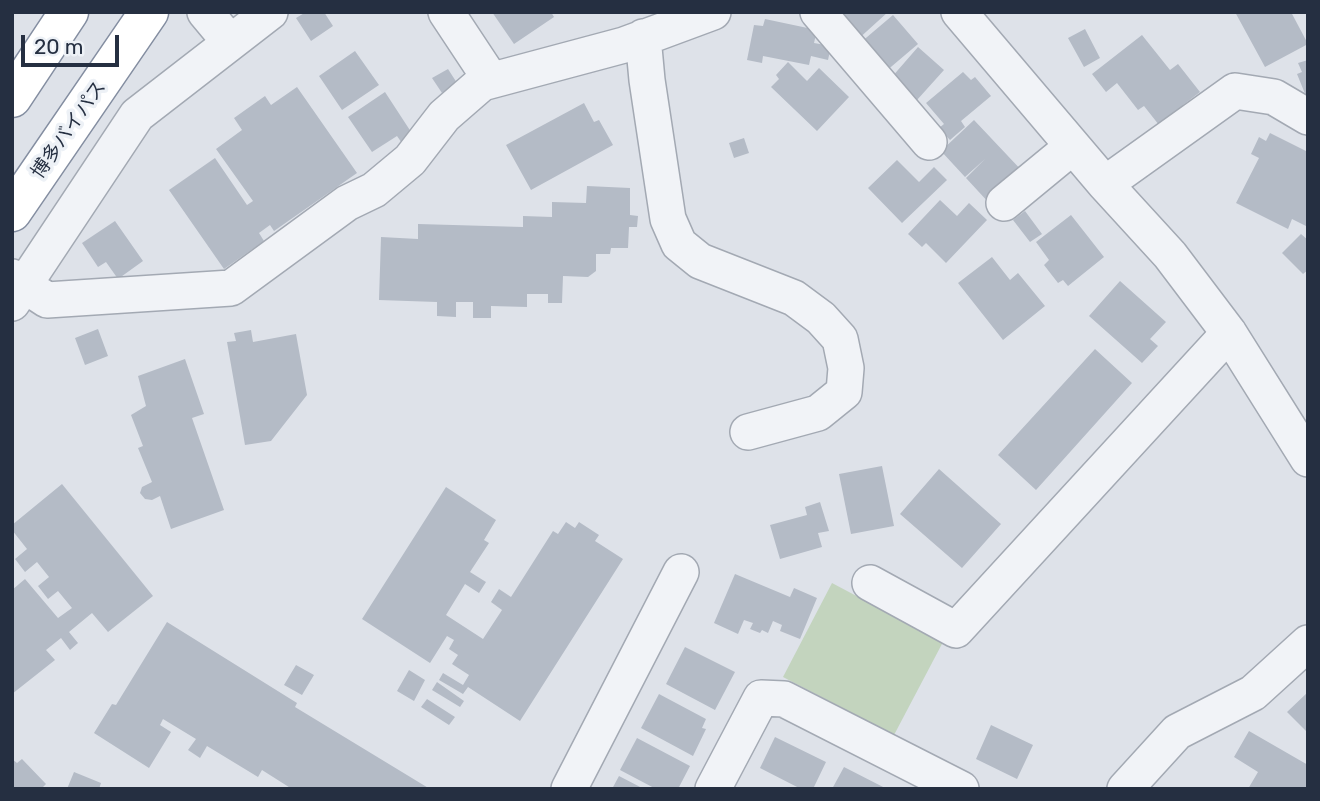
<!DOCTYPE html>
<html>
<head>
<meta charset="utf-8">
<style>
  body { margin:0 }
  #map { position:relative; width:1320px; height:801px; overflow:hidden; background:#dee2e9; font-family:Rubik,sans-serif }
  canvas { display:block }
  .frame { position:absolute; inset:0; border:14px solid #252f41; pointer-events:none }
  .scale { position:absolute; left:21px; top:35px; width:98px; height:32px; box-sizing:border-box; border:4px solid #252f41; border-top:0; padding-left:9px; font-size:21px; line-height:24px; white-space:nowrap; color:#252f41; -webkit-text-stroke:5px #edf1f6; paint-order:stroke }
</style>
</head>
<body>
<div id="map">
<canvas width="1320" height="801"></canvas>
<div class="frame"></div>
<div class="scale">20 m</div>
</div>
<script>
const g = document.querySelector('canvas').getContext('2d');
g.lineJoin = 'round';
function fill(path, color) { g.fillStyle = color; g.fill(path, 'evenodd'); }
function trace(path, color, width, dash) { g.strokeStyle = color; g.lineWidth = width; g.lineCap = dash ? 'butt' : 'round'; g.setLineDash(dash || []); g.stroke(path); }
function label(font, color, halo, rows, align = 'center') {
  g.font = font + ' Rubik,"Noto Sans JP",sans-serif'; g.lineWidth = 7; g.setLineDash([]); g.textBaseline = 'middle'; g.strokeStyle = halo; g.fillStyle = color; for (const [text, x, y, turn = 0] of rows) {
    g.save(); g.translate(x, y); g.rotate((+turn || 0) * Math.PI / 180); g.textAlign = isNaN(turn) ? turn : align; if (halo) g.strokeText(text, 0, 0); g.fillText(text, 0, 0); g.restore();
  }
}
fill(new Path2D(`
  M832 583 943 642 894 735 783 677Z`), '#c3d4be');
fill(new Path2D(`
  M306 12H324L333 26 311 41 296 18Z
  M492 12H551L554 17 514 44Z
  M829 12H888L856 41Z
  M1235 12H1291L1308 44 1265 67Z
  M893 15 918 44 885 72 860 43Z
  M765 19 817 30 814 43 831 46 828 60 811 56 809 65 763 56 762 63 747 60 754 25 763 26Z
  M1085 29 1100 58 1084 67 1068 38Z
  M1142 35 1170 70 1178 64 1200 92 1183 105 1188 111 1159 125 1144 106 1138 110 1117 83 1106 92 1092 74Z
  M918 47 944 70 917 100 891 78Z
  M355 51 379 85 342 110 319 76Z
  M1308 60V101L1297 74 1302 72 1298 63Z
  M788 62 807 81 819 68 849 97 817 131 771 87 779 79 776 75Z
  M448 69 457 83 442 93 432 78Z
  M963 72 971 80 975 77 991 96 961 121 965 127 950 140 939 128 944 124 926 103Z
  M297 87 357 173 274 231 270 225 259 233 264 241 224 269 169 190 215 158 247 205 253 201 216 149 242 130 234 118 265 96 271 105Z
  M385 92 415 138 404 146 397 136 372 152 348 117Z
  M584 103 594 122 599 120 613 145 531 190 506 145Z
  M974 120 1024 173 990 204 966 178 985 159 965 177 941 151Z
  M1270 133 1308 152V222L1306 226 1292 219 1288 229 1236 203 1259 158 1251 154 1259 137 1266 141Z
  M744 138 749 153 734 158 729 143Z
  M897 160 919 182 934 167 947 180 902 223 868 188Z
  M587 186 630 188V215L638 216 637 227H629L628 248H611L610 254H596V271L588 277 563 276 562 303H548V294H527V307L491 306V318H473V302H456V317L437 316V302L379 300 381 237 418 239V224L523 227V216L552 217V202L586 203Z
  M940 200 957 216 969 203 987 220 946 263 926 243 922 247 908 234Z
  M1025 211 1042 234 1030 242 1013 220Z
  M1071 215 1104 257 1068 286 1063 280 1058 283 1044 265 1049 260 1036 242Z
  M115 221 143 261 118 279 106 262 98 267 82 243Z
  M1301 234 1308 240V270L1303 274 1282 253Z
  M992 257 1010 280 1018 273 1045 306 1003 340 958 283Z
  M1120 281 1166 322 1150 339 1158 346 1142 363 1089 316Z
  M98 329 108 356 85 365 75 338Z
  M251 330 253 342 296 334 307 395 271 441 245 445 227 342 236 341 234 333Z
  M1095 349 1132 383 1036 490 998 455Z
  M185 359 204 414 192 418 224 510 171 529 160 496 152 500 145 499 140 493 142 487 152 482 138 448 143 446 131 415 146 406 138 376Z
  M882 466 894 526 851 534 839 474Z
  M939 469 1001 524 962 568 900 514Z
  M62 484 153 596 108 632 92 613 69 632 78 643 70 650 61 638 46 650 55 660 12 694V590L25 579 58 618 72 608 58 591 48 599 38 586 49 577 37 562 25 572 15 559 27 549 12 530V525Z
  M446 487 496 520 484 540 489 543 470 572 486 582 479 593 465 584 446 615 483 639 502 610 491 602 499 589 511 597 553 531 558 534 566 522 575 528 579 522 599 535 595 541 623 559 520 721 468 687 463 694 439 680 443 673 463 685 469 675 452 664 458 655 449 649 454 640 447 636 430 663 362 619Z
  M820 502 829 531 818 533 822 547 780 559 770 525 807 515 805 507Z
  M735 574 790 597 794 588 817 598 800 639 780 631 782 625 773 621 768 633 762 630 760 633 750 629 753 623 744 620 738 634 714 623Z
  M167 622 297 703 295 707 430 789H292L262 770 258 777 207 746 200 758 188 750 196 739 163 719 160 725 171 732 149 768 94 733 112 704 116 705Z
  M685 647 735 672 715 710 666 684Z
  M296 665 314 675 302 695 284 685Z
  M409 670 425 680 414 701 397 691Z
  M437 682 464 701 460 707 432 690Z
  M1308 692V733L1287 712Z
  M659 694 706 719 702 728 706 729 693 756 641 728Z
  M427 699 455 717 449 725 421 707Z
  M991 725 1033 745 1017 779 976 759Z
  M1249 731 1308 765V789H1248L1258 772 1234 757Z
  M775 737 826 762 813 789H801L760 768Z
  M637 738 690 766 678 789H656L620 770Z
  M12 759 17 763 22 759 46 784 41 789H12Z
  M844 767 887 789H832Z
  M74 772 101 783 99 789H67Z
  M619 776 644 789H612Z`), '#b4bbc6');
const street = new Path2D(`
  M205 12 230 42
  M446 12 491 80
  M818 12 929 142
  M959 12 1105 184 1170 255 1229 333 1308 459
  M643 37 647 80 668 219 679 244 700 261 794 298 821 318 840 339 846 368 844 392 818 413 748 432
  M1105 184 1235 91 1274 97 1308 117
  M1004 203 1072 147
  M12 277 47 300 231 288 347 203 374 190 410 160 444 116 482 83 624 45 713 12
  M12 303 137 115 270 12
  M870 583 956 630 1229 333
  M569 789 681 572
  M713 789 761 698 784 699 961 789
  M1125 789 1177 732 1253 693 1308 643`);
const highway = new Path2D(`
  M12 98 69 12
  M12 212 149 12`);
trace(street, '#a3a9b3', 38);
trace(highway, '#848ea1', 41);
trace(street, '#f1f3f7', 35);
trace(highway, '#fff', 38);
label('19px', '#252f41', '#edf1f6', [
  ["博多バイパス",69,130,-55]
]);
</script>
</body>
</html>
